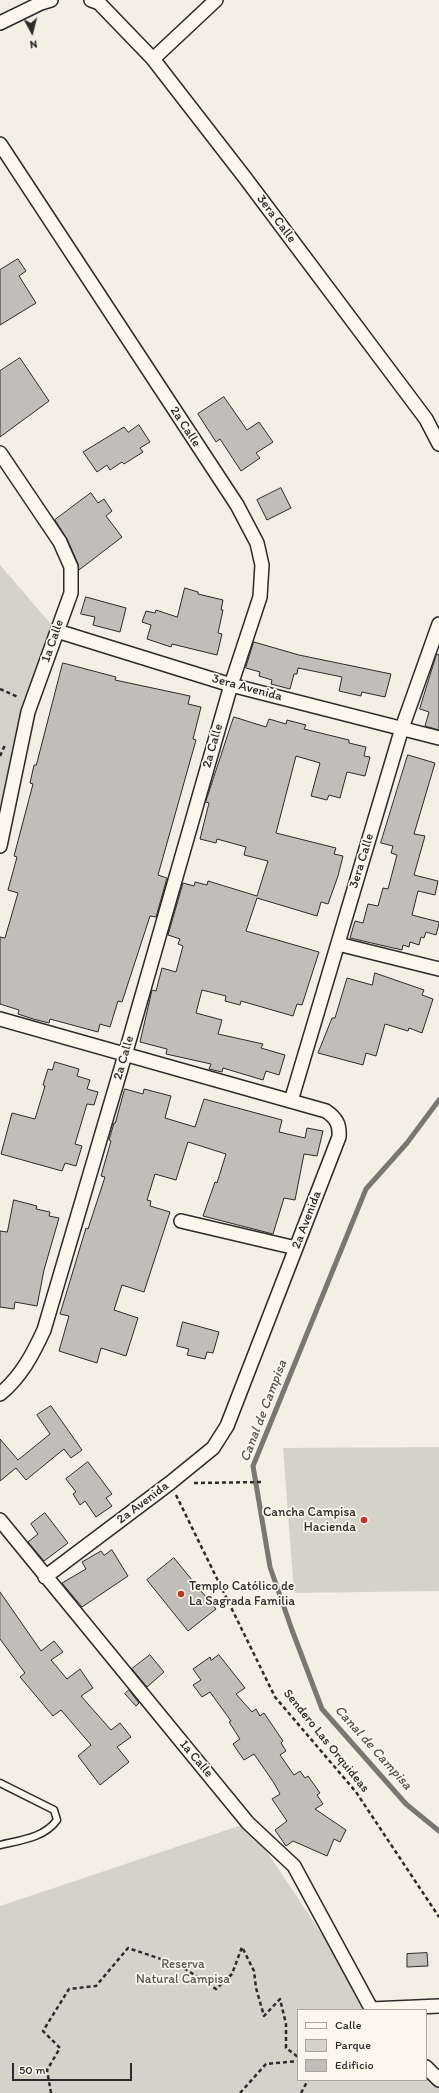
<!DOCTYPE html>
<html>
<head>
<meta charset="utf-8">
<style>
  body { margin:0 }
  #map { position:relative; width:439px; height:2093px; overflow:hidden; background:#f3efe4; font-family:Itim,sans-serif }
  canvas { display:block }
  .legend { position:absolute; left:297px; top:2009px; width:130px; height:72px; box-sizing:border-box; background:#fbf7ec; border:1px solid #a8a59f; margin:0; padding:5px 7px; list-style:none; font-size:12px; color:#2b2b2b }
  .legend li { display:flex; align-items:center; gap:8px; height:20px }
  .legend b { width:20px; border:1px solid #a8a59f }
  .north { position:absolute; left:12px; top:12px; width:40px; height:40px; -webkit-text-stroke:3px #fbf7ec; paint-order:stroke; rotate:173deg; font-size:11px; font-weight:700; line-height:16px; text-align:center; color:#2b2b2b }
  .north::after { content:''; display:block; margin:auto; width:14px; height:18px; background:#2b2b2b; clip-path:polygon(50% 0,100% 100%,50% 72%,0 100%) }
  .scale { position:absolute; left:12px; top:2063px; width:120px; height:18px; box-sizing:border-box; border:2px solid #2b2b2b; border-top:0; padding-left:5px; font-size:12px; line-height:14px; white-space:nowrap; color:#2b2b2b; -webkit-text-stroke:3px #fbf7ec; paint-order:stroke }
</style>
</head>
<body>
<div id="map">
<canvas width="439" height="2093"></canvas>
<ul class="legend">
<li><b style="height:5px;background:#fbf7ec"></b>Calle</li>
<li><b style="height:11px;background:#d5d2c9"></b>Parque</li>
<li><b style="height:11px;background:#c0beb6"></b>Edificio</li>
</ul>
<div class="north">N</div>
<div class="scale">50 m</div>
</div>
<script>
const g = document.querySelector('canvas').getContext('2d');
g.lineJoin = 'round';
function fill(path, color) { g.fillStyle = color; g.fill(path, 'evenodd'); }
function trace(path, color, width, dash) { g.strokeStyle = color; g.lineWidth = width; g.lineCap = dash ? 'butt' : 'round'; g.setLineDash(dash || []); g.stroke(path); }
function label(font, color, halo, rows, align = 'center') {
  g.font = font + ' Itim,sans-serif'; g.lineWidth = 3.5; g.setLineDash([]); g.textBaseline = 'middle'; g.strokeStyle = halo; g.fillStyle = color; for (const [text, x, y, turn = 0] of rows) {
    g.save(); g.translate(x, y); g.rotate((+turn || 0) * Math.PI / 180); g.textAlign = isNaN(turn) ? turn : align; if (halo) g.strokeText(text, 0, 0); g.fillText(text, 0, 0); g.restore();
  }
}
fill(new Path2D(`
  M0 565 57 631 0 852Z
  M439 1447V1591L294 1593 283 1448Z
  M248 1823 372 2010H298V2080H426V2067L439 2080V2093H0V1906Z`), '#d5d2c9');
trace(new Path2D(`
  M439 1100 407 1143 366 1189 253 1466 270 1567 292 1630 322 1709 406 1804 439 1831`), '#787772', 5);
const building = new Path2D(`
  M18 259 26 271 19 276 36 303 0 325V270Z
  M20 358 49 401 0 437V371Z
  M224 397 247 430 259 422 273 442 256 453 260 458 241 471 220 439 216 442 198 414Z
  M139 425 150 442 140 448 143 452 124 464 122 462 110 470 107 465 97 472 83 452 124 427 128 432Z
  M281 488 291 508 267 520 257 500Z
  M91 493 98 503 104 499 112 511 106 516 122 537 79 570 78 564 67 539 55 520Z
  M185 588 198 592V594L223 600 221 610H223L218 633 222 634 217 655 172 644 171 647 147 639 151 625 142 622 146 611 155 613 156 610 177 617Z
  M86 597 126 608 120 632 93 625 95 617 81 614Z
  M254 642 299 655 391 674 385 697 362 692 361 696 339 691 342 677 298 668 297 674H294L290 689 271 684 272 680 259 676 260 672 246 668Z
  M437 654 439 655V730L425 726 429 712 420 709Z
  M63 663 116 677 115 680 190 696 188 704 201 707 193 739 196 740 158 875 167 878 156 917 150 916 122 1002 118 1001 110 1027 100 1024 98 1032 50 1019 49 1023 33 1019 18 1014 19 1010 0 1004V937L5 938 18 893 8 890 17 857 14 856 33 784 30 783 34 765H36Z
  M234 717 266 727 269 719 286 724 287 720 306 725 304 729 349 740V743L366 747 364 756 370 757 365 776 347 772 340 798 329 795 327 800 311 796 320 763 296 756 276 833 336 848 334 854 343 856 338 876 328 904 321 902 317 916 257 898 246 931 319 952 302 1005 297 1004 293 1016 241 1001 240 1005 225 1001 226 996 202 990 196 1013 222 1020 218 1034 263 1044 261 1048 285 1055 279 1075 266 1071 263 1080 223 1068 222 1072 209 1069 211 1064 166 1054 167 1049 140 1042 152 990 156 991 162 968 176 972 183 946 178 944 180 939 168 935 183 883 194 886 195 882 207 885 208 881 257 896 268 861 244 855 246 847 217 839 216 843 200 839 209 803 206 802Z
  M408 755 435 763 414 834 425 836 414 875 438 881 435 895 418 891 412 915 439 922V924L436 935 426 932 424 938 421 937 419 945 410 942 409 947 403 945 402 950 350 938 355 921 363 923 368 904 378 906 383 888 388 889 397 855 391 853 393 846 381 843Z
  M375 973 424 990 422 995 433 999 422 1033 409 1028 408 1031 385 1024 376 1056 366 1053 363 1065 318 1053 332 1018H335L347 978 372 985Z
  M55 1062 79 1069 77 1076 90 1080 87 1089 98 1092 94 1105 87 1104 75 1144 82 1146 76 1166 65 1163 62 1171 1 1154 12 1113 35 1119 45 1086 43 1085 48 1069 52 1070Z
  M125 1089 143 1094 144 1089 171 1096 165 1118 195 1127 204 1099 282 1120 279 1132 305 1138 307 1128 323 1131 317 1156 304 1154 295 1200 284 1198 273 1234 203 1216 215 1182 217 1183 226 1154 188 1142 176 1180 155 1174 147 1200 151 1201 150 1206 170 1212 144 1292 122 1285 114 1310 138 1318 126 1356 101 1348 97 1363 59 1351 69 1316 60 1314 86 1228 88 1229 105 1177 101 1176 111 1141 109 1140 114 1123H115Z
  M14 1200 37 1206 36 1209 50 1212 49 1216 59 1218 44 1270 37 1306 15 1302 14 1309 0 1307V1231L7 1232Z
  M183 1322 219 1332 213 1353 207 1352 205 1359 187 1355 189 1349 177 1346Z
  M51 1406 82 1450 71 1458 64 1449 26 1480 16 1468 0 1481V1439L18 1460 50 1434 37 1415Z
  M88 1462 112 1494 106 1498 112 1506 96 1517 85 1501 80 1505 73 1494 76 1492 66 1479Z
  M45 1513 68 1543 44 1561 28 1542 38 1534 31 1524Z
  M112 1550 128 1576 82 1607 62 1583 86 1569 82 1562 101 1551 104 1555Z
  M174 1558 216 1609 188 1631 147 1580Z
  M0 1592 41 1651 54 1641 63 1652 51 1660 67 1679 80 1669 93 1688 81 1696 111 1730 120 1723 131 1737 117 1747 129 1762 100 1785 78 1756 91 1745 61 1710 53 1716 20 1677 25 1673 0 1639Z
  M150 1655 164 1672 147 1687 132 1669Z
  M219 1655 245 1688 236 1694 252 1712 256 1709 260 1716 264 1713 283 1741 281 1743 286 1751 280 1755 294 1775 300 1771 305 1778 308 1776 320 1793 317 1795 323 1804 315 1809 346 1830 340 1842 334 1839 327 1856 293 1841 286 1846 275 1830 287 1821 272 1799 280 1794 274 1783 254 1754 244 1760 233 1744 240 1739 229 1722 231 1721 210 1692 202 1697 193 1685 201 1680 193 1669 210 1657 211 1660Z
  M129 1690 139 1703 136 1706 125 1694Z
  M427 1953 428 1966 407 1967V1954Z`);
fill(building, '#c0beb6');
trace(building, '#2b2b2b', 1);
const lane = new Path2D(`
  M0 1783 54 1810 57 1820C44 1838 21 1840 0 1845`);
const street = new Path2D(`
  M91 0 99 3 153 59 246 179 426 419 439 444
  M0 23 41 3 51 0
  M153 59 216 0
  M0 144 237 505 257 543 262 565 260 597 231 685 125 1055 44 1330C33 1354 21 1377 0 1394
  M0 453 60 542 71 567V593L28 712 0 846
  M57 631 231 685 439 738
  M338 944 439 969
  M0 1019 326 1111C336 1118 340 1124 339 1137L227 1426 213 1448 170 1483 45 1577
  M291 1101 402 728 439 624
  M181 1221 296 1248
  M0 1520 248 1823 294 1866 372 2010
  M371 2009 439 2006
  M426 2067 439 2080`);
trace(lane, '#2b2b2b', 9);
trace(street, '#2b2b2b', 16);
trace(new Path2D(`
  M0 689 18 697
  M0 756 5 745
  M194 1483 263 1482
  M176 1495 275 1697 356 1792 439 1917
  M51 2093 47 2070 60 2048 43 2031 69 1989 96 1986 128 1948 179 1965 216 1989 232 1974 242 1947 254 1971 256 1988 264 2016 280 1999 286 2024V2048L298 2057
  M240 2093 266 2064 298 2061
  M301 2093 308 2080`), '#2b2b2b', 2.5, [4, 3]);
trace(lane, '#fbf7ec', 6);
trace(street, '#fbf7ec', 13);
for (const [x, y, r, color] of [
  [364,1520,4,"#c8321e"],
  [181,1594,4,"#c8321e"]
]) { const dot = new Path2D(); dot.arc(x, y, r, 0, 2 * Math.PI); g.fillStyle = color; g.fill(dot); trace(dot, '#fbf7ec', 1.5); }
label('13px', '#2b2b2b', '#fbf7ec', [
  ["3era Calle",276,219,53],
  ["2a Calle",185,427,57],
  ["1a Calle",53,641,-71],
  ["3era Avenida",247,688,15],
  ["2a Calle",213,746,-74],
  ["3era Calle",362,861,-73],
  ["2a Calle",124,1058,-74],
  ["2a Avenida",307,1220,-69],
  ["2a Avenida",143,1503,-37],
  ["Sendero Las Orquideas",326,1741,51],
  ["1a Calle",196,1759,50]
]);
label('13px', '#2b2b2b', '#fbf7ec', [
  ["Cancha Campisa",356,1513],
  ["Hacienda",356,1528],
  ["Templo Católico de",189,1587,"left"],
  ["La Sagrada Familia",189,1602,"left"]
], 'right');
label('13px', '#565552', '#fbf7ec', [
  ["Reserva",183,1965],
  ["Natural Campisa",183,1980]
]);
label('italic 14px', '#585755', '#fbf7ec', [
  ["Canal de Campisa",264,1411,-69],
  ["Canal de Campisa",373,1748,48]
]);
</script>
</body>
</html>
